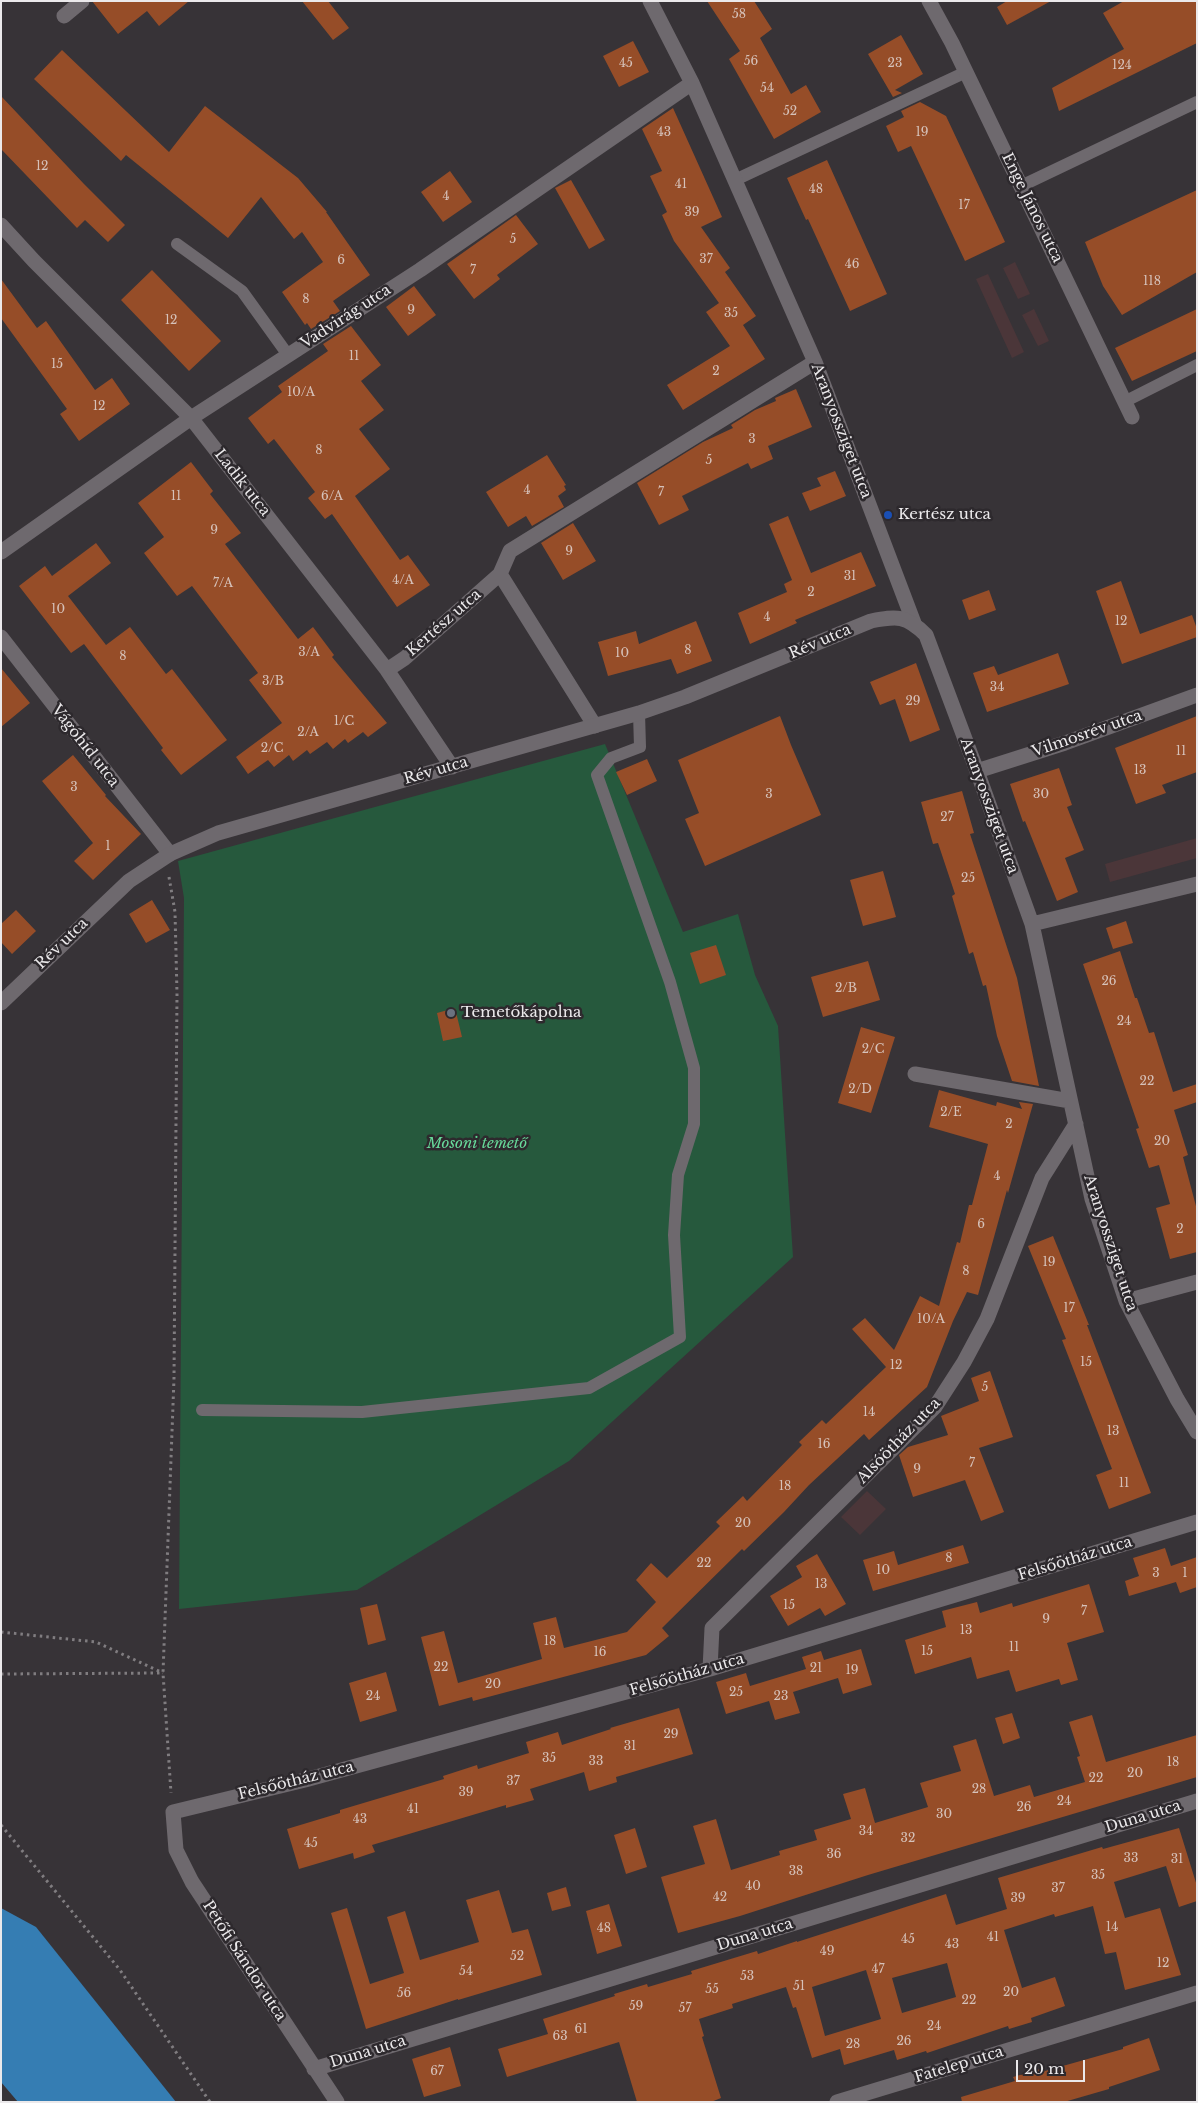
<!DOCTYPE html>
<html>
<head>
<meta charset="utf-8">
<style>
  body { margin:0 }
  #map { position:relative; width:1198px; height:2103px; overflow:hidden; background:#373337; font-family:"Libre Baskerville",serif }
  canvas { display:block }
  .frame { position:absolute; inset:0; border:2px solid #ebe9eb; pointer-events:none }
  .scale { position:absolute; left:1016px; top:2060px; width:69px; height:22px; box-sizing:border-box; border:2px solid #ebe9eb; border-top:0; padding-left:6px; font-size:15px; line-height:18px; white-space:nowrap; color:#ebe9eb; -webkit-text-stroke:4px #2d292d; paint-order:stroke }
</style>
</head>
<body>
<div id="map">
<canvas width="1198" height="2103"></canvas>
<div class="frame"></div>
<div class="scale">20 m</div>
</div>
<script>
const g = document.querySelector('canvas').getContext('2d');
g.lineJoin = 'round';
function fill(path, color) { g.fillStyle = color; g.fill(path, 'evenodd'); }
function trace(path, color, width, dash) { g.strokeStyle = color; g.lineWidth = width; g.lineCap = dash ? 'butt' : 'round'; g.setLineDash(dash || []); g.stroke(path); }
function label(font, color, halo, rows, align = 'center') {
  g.font = font + ' "Libre Baskerville",serif'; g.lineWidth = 5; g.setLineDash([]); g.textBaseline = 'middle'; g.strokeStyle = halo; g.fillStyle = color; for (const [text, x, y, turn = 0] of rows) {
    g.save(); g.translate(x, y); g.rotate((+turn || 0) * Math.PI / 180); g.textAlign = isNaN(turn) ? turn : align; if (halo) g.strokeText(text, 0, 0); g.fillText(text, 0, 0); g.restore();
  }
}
fill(new Path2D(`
  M1015 262 1030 294 1018 299 1003 268Z
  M988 274 1024 352 1012 358 976 279Z
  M1034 309 1049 341 1038 346 1022 315Z
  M1197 838V858L1110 882 1105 864Z
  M867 1491 886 1509 860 1535 841 1517Z`), '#4b3639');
fill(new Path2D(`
  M605 744 683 932 738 914 755 975 778 1026 793 1257 569 1461 357 1590 179 1609 184 898 178 861Z`), '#26593d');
fill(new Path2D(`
  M1 1908 36 1927 176 2102H18L1 2082Z`), '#357db3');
fill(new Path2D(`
  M92 1H189L159 26 147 11 118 34Z
  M302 1H328L349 28 333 40Z
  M707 1H754L772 29 760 38 791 94 806 85 821 112 774 139 729 59 740 51Z
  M1007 1H1051L1007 25 997 7Z
  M1124 1H1197V43L1059 111 1052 88 1124 49 1103 13Z
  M901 35 923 74 895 90 902 93 893 97 868 54Z
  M633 41 649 72 619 87 603 56Z
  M62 50 169 152 205 106 298 178 327 212H326L370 275 333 301 340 311 311 329 307 323 305 325 282 292 323 262 302 232 294 239 261 197 228 238 126 155 121 161 34 79Z
  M1 96 84 184 125 225 108 242 85 220 77 228 1 149Z
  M920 102 946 116 1005 242 965 261 911 146 898 152 886 126 904 117 901 111Z
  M673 108 722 217 701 227 730 268 725 272 756 316 743 325 765 359 683 410 667 385 730 346 706 312 719 303 674 241 662 215 667 212 650 176 662 171 642 129Z
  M827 160 887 294 850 311 808 219 806 220 787 178Z
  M450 171 472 202 443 222 421 192Z
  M571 180 605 240 589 249 555 188Z
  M1197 190V272L1122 315 1103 286 1085 242Z
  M516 215 538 244 497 275 500 279 474 299 447 264Z
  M152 270 221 341 189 371 121 300Z
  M1 279 37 328 46 321 95 390 112 378 130 404 79 441 60 414 67 409 1 318Z
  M414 286 436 315 408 336 386 307Z
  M1197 309V351L1132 381 1115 348Z
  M351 326 381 365 361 381 384 410 359 429 390 469 355 496 400 560 408 555 430 585 397 607 332 514 325 519 308 498 315 492 274 439 268 444 248 418 282 392 278 386 328 351 323 344Z
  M796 389 812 427 768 446 773 459 751 469 748 463 682 496 689 510 659 525 637 483 703 442 733 428 731 425 755 410 776 401 775 398Z
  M547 455 566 485 564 486 566 490 558 496 564 507 532 526 526 516 508 527 486 492Z
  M191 462 213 491 210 494 241 533 225 544 298 639 313 627 334 655 332 657 387 723 368 737 363 732 348 743 345 739 333 749 327 742 310 754 307 750 293 761 289 755 274 767 268 760 248 774 236 757 282 723 249 680 258 673 192 586 177 596 144 553 164 537 138 503Z
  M835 471 846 496 810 511 802 493 821 486 817 478Z
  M788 516 811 573 861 552 876 586 795 620 797 623 750 644 738 613 787 592 784 584 792 580 769 524Z
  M573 523 596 561 563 580 541 543Z
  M96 543 111 563 68 596 106 645 130 627 166 674 172 669 227 740 181 775 161 750 163 748 84 644 71 653 19 586 45 566 52 576Z
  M1121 581 1140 634 1192 615 1197 629V637L1122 664 1096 591Z
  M989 590 996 610 969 620 962 600Z
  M696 621 712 661 677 674 671 659 608 676 598 642 636 631 639 644Z
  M1058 653 1069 684 987 712 973 673 994 666 998 675Z
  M916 663 940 730 910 742 895 699 880 705 870 682Z
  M1 668 30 703 1 727Z
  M780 716 791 745 821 815 705 866 685 819 699 813 678 760Z
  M1197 716V772L1162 785 1166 793 1136 804 1115 748Z
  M73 755 106 795 105 796 141 834 93 880 74 861 93 843 42 781Z
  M647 759 657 781 627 795 616 772Z
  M1059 768 1072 805 1067 807 1084 850 1065 858 1078 892 1057 901 1025 821 1023 822 1010 784Z
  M962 791 974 833 970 834 1017 978 1039 1086 1012 1081 997 1036 986 985 983 986 973 952 969 954 952 896 955 894 938 843 933 844 921 802Z
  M883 871 896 917 863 926 850 880Z
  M152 900 170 930 146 943 129 914Z
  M16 910 36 931 12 954 1 942V924Z
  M1126 921 1133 943 1113 949 1106 928Z
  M716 945 726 975 700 984 690 953Z
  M1120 951 1135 998H1137L1149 1033 1154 1032 1173 1092 1197 1084V1102L1174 1110 1188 1155 1183 1157 1197 1210V1252L1170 1259 1156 1208 1170 1204 1159 1165 1149 1168 1136 1129 1139 1128 1083 964Z
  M868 961 880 1000 823 1017 811 977Z
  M455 1008 462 1037 443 1041 437 1013Z
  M861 1027 895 1037 871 1113 838 1103Z
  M939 1090 996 1106 997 1102 1022 1109 1019 1102 1033 1104 1008 1193 1007 1190 978 1295 967 1292 953 1321 927 1387 869 1440 864 1434 809 1485 784 1512 744 1551 742 1549 662 1628 669 1636 646 1655 473 1701 472 1697 439 1706 421 1637 444 1631 458 1683 542 1659 533 1623 556 1617 564 1648 627 1632 656 1602 636 1580 651 1563 667 1578 720 1526 716 1522 743 1496 747 1501 802 1445 799 1442 822 1420 826 1424 886 1367 852 1329 865 1318 894 1350 920 1296 939 1306 957 1242 960 1243 969 1205H972L988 1144 929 1127Z
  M1053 1236 1089 1325H1087L1151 1493 1109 1509 1096 1475 1112 1469 1062 1340 1066 1339 1028 1246Z
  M990 1371 1013 1437 979 1448 1004 1512 981 1521 965 1480 913 1497 899 1455 908 1447 948 1435 941 1416 979 1401 971 1378Z
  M963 1545 969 1563 873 1591 863 1560 894 1551 898 1565Z
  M1165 1548 1171 1566 1197 1557V1587L1180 1593 1176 1582 1129 1596 1125 1581 1139 1576 1133 1558Z
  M817 1554 846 1604 825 1616 820 1608 788 1626 770 1596 802 1577 796 1566Z
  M1089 1584 1104 1632 1067 1643 1078 1680 1061 1685 1059 1679 1016 1692 1009 1670 977 1679 971 1657 915 1674 905 1640 946 1627 942 1611 977 1602 980 1613 1012 1603 1013 1607Z
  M377 1604 386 1640 368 1645 360 1608Z
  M861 1649 872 1685 843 1694 838 1678 793 1692 800 1713 775 1720 769 1701 726 1714 716 1682 746 1673 750 1686 806 1669 802 1657 821 1651 824 1660Z
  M386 1672 397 1711 360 1722 349 1683Z
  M679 1708 693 1754 616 1777 617 1782 589 1791 584 1772 530 1789 534 1800 506 1808V1805L372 1845 375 1852 354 1859 353 1853 299 1869 287 1829 340 1813V1810L444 1779 443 1776 477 1765 478 1769 529 1753 526 1742 558 1732 562 1745 611 1729 610 1728Z
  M1012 1713 1020 1738 1003 1744 995 1718Z
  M1092 1715 1106 1762 1197 1735V1777L868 1875 740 1916 678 1933 661 1877 705 1864 693 1826 716 1819 731 1870 780 1855 779 1851 817 1840 814 1830 851 1819 843 1794 865 1788 875 1823 928 1807 920 1783 961 1771 953 1746 976 1739 994 1796 1030 1785 1034 1797 1085 1782 1077 1757 1080 1756 1069 1722Z
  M635 1828 647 1867 626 1874 614 1835Z
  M1179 1828 1197 1886V1901L1179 1907 1166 1866 1114 1882 1125 1918 1160 1908 1181 1975 1125 1990 1116 1952 1105 1954 1093 1906 1055 1917 1054 1914 1004 1930 1022 1988 1055 1977 1065 2006 1031 2018 1032 2022 1009 2029 1008 2026 927 2053 926 2051 897 2060 894 2050 844 2065 840 2049 812 2058 796 2007 793 2008 786 1987 732 2004 733 2008 699 2019 704 2036 702 2037 721 2098 711 2102H637L619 2042 507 2077 498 2049 548 2034 543 2019 615 1996 614 1994 647 1984 648 1987 692 1974 691 1971 757 1951 758 1954 797 1941V1942L946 1894 956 1925 1007 1909 998 1878 1102 1847 1103 1849ZM947 1963 956 1997 902 2013 892 1978ZM866 1970 881 2019 825 2036 812 1987Z
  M566 1887 571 1906 552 1911 547 1893Z
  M499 1890 512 1933 528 1929 542 1975 458 2000V1999L366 2029 331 1913 347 1908 370 1984 404 1973 387 1917 405 1911 420 1960 479 1942 466 1900Z
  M609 1904 622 1946 597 1954 586 1911Z
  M1149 2038 1160 2070 1109 2087V2089L1064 2102H962L961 2097 1015 2081 1013 2077 1044 2068 1045 2071 1123 2049V2047Z
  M450 2047 461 2086 424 2097 412 2059Z`), '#964d28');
trace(new Path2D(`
  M169 877 175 912 177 994 174 1378 163 1673 171 1793
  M1 1632 96 1642 163 1673
  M1 1674 160 1673
  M1 1825 120 1970 210 2102`), '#807d80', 3, [2.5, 4]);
trace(new Path2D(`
  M735 180 966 72
  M1021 186 1197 102
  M177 244 242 291 288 355
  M1124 402 1197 365
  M202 1410 362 1412 589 1388 680 1337 674 1235 678 1175 694 1124V1068L670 982 597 775 611 758 640 747 639 713`), '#6e696e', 12);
trace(new Path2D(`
  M650 1 692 83 815 362 914 623
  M929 1 952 43 1132 417
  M64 16 82 1
  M1 225 34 261 191 418 387 670 452 767
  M1 552 191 418 420 270 692 83
  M500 574 595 726
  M1 637 170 854
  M387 670 405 658 500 574 510 551 815 362
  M977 771 1032 924 1092 1199 1126 1301 1177 1399 1197 1432
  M1032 924 1197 884
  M915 1074 1070 1101
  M1126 1301 1197 1282
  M710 1669 712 1628 935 1407 964 1362 987 1319 1042 1178 1076 1124
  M314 2069 1197 1801
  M337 2102 192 1882 176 1850 173 1812 305 1780 710 1669 1197 1522
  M837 2102 1197 1993`), '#6e696e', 15);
trace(new Path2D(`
  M1 1003 129 881 170 854 218 833 639 713 685 697 871 621C897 616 906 615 926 635L977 771 1065 743 1197 695`), '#6e696e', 15);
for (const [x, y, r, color] of [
  [888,515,5,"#1a4fb4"],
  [451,1013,5,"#6b7280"]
]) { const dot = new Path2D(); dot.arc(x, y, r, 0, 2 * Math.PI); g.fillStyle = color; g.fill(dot); trace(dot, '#2d292d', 2); }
label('12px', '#d6c2ba', null, [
  ["58",739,15],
  ["56",751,62],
  ["45",626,64],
  ["23",895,64],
  ["124",1122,66],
  ["54",767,89],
  ["52",790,112],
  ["43",664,133],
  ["19",922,133],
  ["12",42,167],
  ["41",681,185],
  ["48",816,190],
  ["4",446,197],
  ["17",964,206],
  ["39",692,213],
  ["5",513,240],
  ["37",706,260],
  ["6",341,261],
  ["46",852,265],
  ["7",473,271],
  ["118",1152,282],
  ["8",306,300],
  ["9",411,311],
  ["35",731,314],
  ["12",171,321],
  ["11",354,357],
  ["15",57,365],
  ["2",716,372],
  ["10/A",301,393],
  ["12",99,407],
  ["3",752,440],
  ["8",319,451],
  ["5",709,461],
  ["4",527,491],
  ["7",661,493],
  ["11",176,497],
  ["6/A",332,497],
  ["9",214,531],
  ["9",569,552],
  ["31",850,577],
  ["4/A",403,581],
  ["7/A",223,584],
  ["2",811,593],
  ["10",58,610],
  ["4",767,618],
  ["12",1121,622],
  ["8",688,651],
  ["3/A",309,653],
  ["10",622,654],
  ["8",123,657],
  ["3/B",273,682],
  ["34",997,688],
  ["29",913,702],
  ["1/C",344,722],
  ["2/A",308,733],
  ["2/C",272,749],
  ["11",1181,752],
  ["13",1140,771],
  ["3",74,788],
  ["3",769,795],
  ["30",1041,795],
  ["27",947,818],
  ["1",108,847],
  ["25",968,879],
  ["26",1109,982],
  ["2/B",846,989],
  ["24",1124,1022],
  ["2/C",873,1050],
  ["22",1147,1082],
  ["2/D",860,1090],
  ["2/E",951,1113],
  ["2",1009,1125],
  ["20",1162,1142],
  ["4",997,1177],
  ["6",981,1225],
  ["2",1180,1230],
  ["19",1049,1263],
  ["8",966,1272],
  ["17",1069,1309],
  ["10/A",931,1320],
  ["15",1086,1363],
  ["12",896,1366],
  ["5",985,1388],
  ["14",869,1413],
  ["13",1113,1432],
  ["16",824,1445],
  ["7",972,1464],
  ["9",917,1470],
  ["11",1124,1484],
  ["18",785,1487],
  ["20",743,1524],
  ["8",949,1559],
  ["22",704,1564],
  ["10",883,1571],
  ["3",1156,1574],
  ["1",1185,1574],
  ["13",821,1585],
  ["15",789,1606],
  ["7",1084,1612],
  ["9",1046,1620],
  ["13",966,1631],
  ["18",550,1642],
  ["11",1014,1648],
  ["15",927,1652],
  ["16",600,1653],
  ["22",441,1668],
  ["21",816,1669],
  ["19",852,1671],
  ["20",493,1685],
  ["25",736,1693],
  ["24",373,1697],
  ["23",781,1697],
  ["29",671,1735],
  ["31",630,1747],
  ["35",549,1759],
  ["33",596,1762],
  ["18",1173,1763],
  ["20",1135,1774],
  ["22",1096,1779],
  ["37",513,1782],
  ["28",979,1790],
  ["39",466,1793],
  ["24",1064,1802],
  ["26",1024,1808],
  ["41",413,1810],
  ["30",944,1815],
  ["43",360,1820],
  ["34",866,1832],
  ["32",908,1839],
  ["45",311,1844],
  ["36",834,1855],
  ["33",1131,1859],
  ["31",1177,1860],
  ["38",796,1872],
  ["35",1098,1876],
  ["40",753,1887],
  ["37",1058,1889],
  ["42",720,1898],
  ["39",1018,1899],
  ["14",1112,1928],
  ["48",604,1929],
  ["41",993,1938],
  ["45",908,1940],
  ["43",952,1945],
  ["49",827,1952],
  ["52",517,1957],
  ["12",1163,1964],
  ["47",878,1970],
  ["54",466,1972],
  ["53",747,1977],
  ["51",799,1987],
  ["55",712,1990],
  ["20",1011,1993],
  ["56",404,1994],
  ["22",969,2001],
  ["59",636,2007],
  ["57",685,2009],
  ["24",934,2027],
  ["61",581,2030],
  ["63",560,2037],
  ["26",904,2042],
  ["28",853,2045],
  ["67",437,2072]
]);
label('15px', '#ebe9eb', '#2d292d', [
  ["Enge János utca",1032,208,64],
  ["Vadvirág utca",346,317,-33],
  ["Aranyossziget utca",841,431,69],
  ["Ladik utca",242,483,52],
  ["Kertész utca",444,623,-41],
  ["Rév utca",820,642,-23],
  ["Vilmosrév utca",1087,734,-19],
  ["Vágóhíd utca",85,746,52],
  ["Rév utca",436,771,-16],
  ["Aranyossziget utca",989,806,70],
  ["Rév utca",62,944,-44],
  ["Aranyossziget utca",1110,1243,72],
  ["Alsóötház utca",899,1441,-46],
  ["Felsőötház utca",1075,1559,-17],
  ["Felsőötház utca",687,1675,-16],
  ["Felsőötház utca",296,1781,-14],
  ["Duna utca",1143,1817,-17],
  ["Duna utca",755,1935,-17],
  ["Petőfi Sándor utca",244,1961,57],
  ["Duna utca",368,2052,-17],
  ["Fatelep utca",959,2065,-17]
]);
label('15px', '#ebe9eb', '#2d292d', [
  ["Kertész utca",898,515],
  ["Temetőkápolna",461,1013]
], 'left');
label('italic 15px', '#67da9a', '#2d292d', [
  ["Mosoni temető",477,1144]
]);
</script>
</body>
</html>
